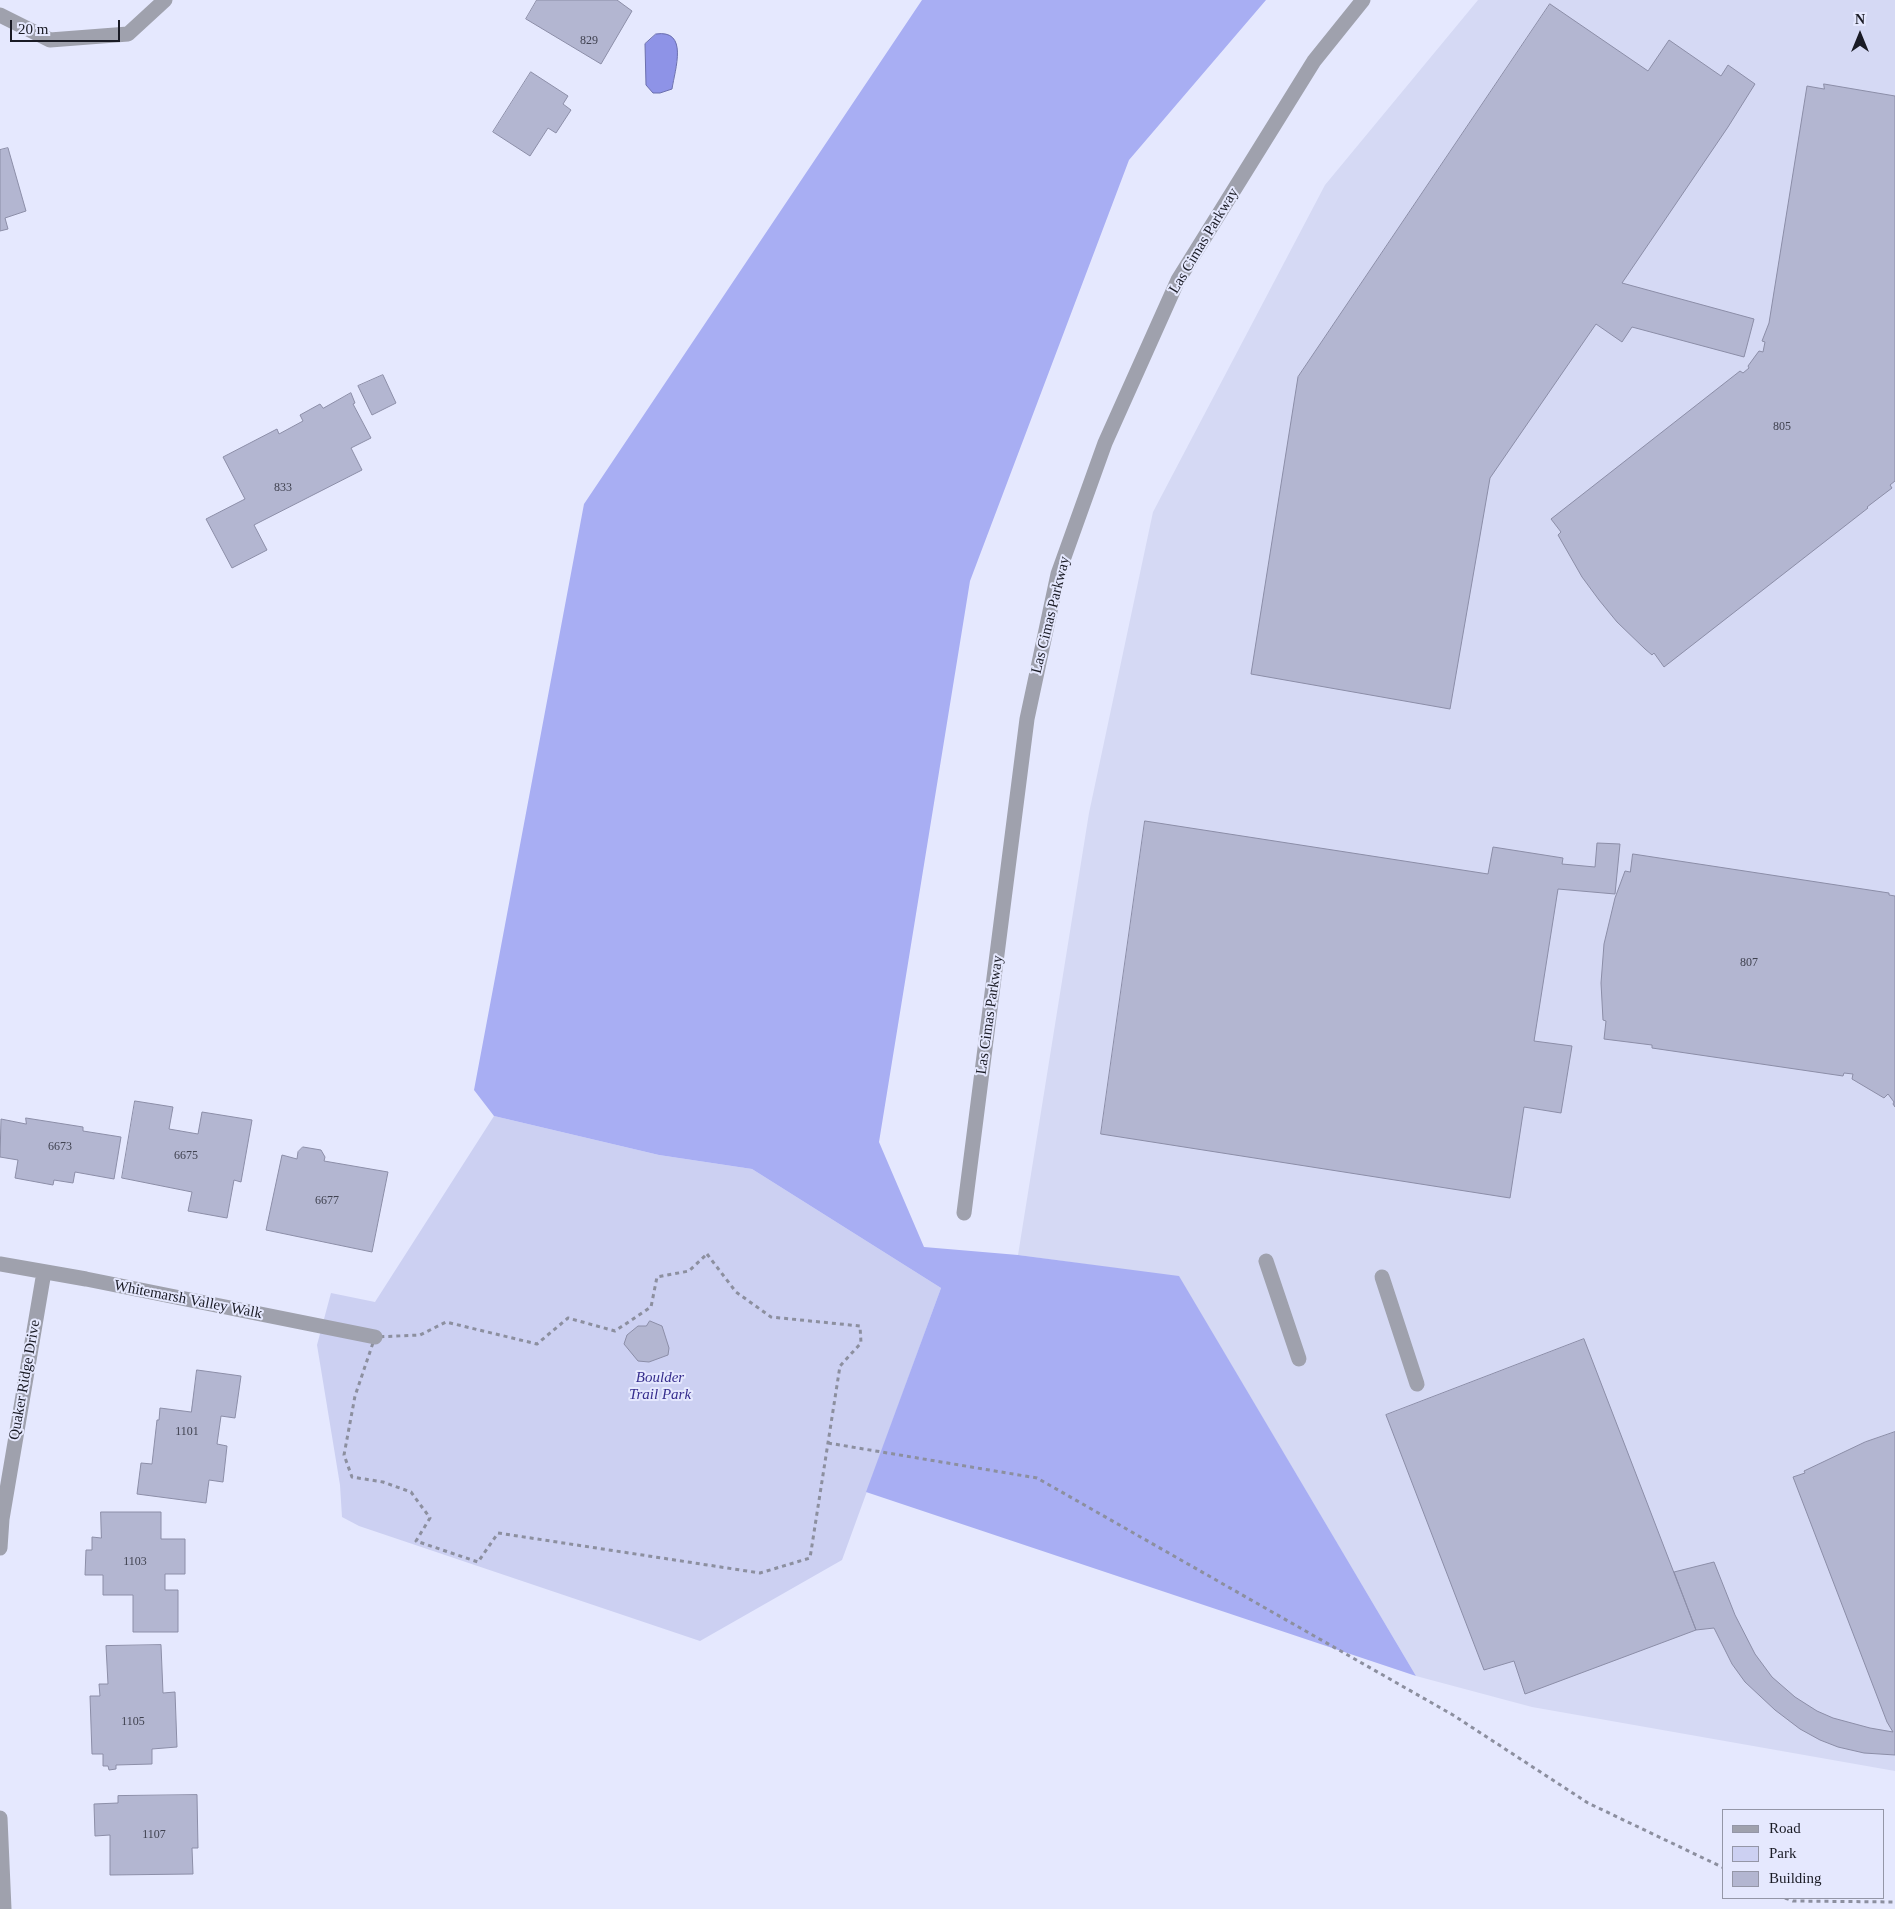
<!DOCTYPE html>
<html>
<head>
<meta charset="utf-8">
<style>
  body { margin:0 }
  #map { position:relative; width:1895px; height:1909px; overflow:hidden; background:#e5e8fe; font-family:"Times New Roman",serif }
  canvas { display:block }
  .legend { position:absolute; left:1722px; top:1809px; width:162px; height:90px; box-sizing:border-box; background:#e5e8fe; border:1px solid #9496a7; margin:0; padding:6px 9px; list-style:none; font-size:15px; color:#1a1b25 }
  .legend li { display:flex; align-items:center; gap:10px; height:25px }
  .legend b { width:25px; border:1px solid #9496a7 }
  .north { position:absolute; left:1835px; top:10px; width:50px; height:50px; -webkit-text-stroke:4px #e5e8fe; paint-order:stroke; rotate:0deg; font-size:14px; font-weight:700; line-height:20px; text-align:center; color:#1a1b25 }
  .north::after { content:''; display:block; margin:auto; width:18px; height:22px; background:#1a1b25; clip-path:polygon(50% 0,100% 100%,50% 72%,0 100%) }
  .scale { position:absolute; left:10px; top:20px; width:110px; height:22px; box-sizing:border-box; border:2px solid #1a1b25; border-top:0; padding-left:6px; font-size:15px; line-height:18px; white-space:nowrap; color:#1a1b25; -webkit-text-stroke:4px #e5e8fe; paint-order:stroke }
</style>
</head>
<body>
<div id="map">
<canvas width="1895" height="1909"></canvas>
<ul class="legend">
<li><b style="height:6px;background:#9fa1ad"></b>Road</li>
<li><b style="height:14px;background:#ccd0f2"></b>Park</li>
<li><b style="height:14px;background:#b3b6d1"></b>Building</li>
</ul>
<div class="north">N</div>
<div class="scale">20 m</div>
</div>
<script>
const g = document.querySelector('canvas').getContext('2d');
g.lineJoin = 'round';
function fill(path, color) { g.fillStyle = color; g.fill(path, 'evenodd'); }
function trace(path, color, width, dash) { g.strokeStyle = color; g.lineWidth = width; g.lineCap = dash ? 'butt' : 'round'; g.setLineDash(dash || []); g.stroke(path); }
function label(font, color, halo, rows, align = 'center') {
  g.font = font + ' "Times New Roman",serif'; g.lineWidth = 4; g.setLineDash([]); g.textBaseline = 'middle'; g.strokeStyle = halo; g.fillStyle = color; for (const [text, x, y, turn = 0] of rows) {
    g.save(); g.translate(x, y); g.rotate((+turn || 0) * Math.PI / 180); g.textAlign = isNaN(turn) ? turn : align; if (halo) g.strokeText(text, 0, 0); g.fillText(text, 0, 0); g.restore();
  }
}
fill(new Path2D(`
  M1478 0H1895V1771L1532 1707 1416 1676 1179 1277 1018 1255 1089 813 1153 512 1325 185Z`), '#d5d9f4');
fill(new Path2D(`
  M494 1116 659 1155 752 1169 941 1288 842 1560 700 1641 359 1526 342 1517 340 1485 317 1345 331 1293 375 1302Z`), '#ccd0f2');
fill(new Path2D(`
  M922 0H1266L1129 160 970 581 879 1142 924 1247 1018 1255 1179 1276 1416 1676 866 1492 941 1288 752 1169 659 1155 494 1116 474 1090 584 504Z`), '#a8aef3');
const water = new Path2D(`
  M656 34C689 29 675 69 672 89L660 93H653L646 85 645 44Z`);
fill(water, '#8e93e7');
trace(water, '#6b6fad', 1);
const building = new Path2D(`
  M537 0H617L632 11 601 64 526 19Z
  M1550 4 1648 71 1669 40 1721 76 1728 65 1755 84 1728 127 1622 283 1754 319 1744 357 1632 327 1622 342 1596 324 1490 478 1450 709 1251 674 1298 377Z
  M531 72 568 96 563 104 571 110 556 133 548 128 530 156 493 132Z
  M1824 84 1895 96V481L1890 485 1892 488 1867 507 1868 508 1664 667 1654 653 1652 655 1645 649 1617 622 1599 600 1582 577 1558 535 1561 532 1551 519 1740 371 1743 373 1749 368 1748 366 1756 355 1759 351 1763 352 1765 342 1762 341 1769 323 1807 86 1824 89Z
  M8 148 26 211 5 218 8 229 0 231V150Z
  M383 375 396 403 372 415 358 386Z
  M351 393 355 403 353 404 371 438 351 448 362 470 254 525 267 550 232 568 206 519 245 499 223 457 277 429 279 434 303 421 300 415 320 404 323 408Z
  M1145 821 1488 874 1493 847 1563 858 1562 864 1595 867 1597 843 1620 844 1615 894 1558 889 1534 1041 1572 1046 1561 1113 1524 1107 1510 1198 1101 1134Z
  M1633 854 1889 893V895L1895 896V1107L1893 1104 1894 1102 1888 1094 1884 1098 1852 1079 1853 1074 1844 1073 1843 1076 1652 1048V1045L1604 1039 1606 1021 1603 1020 1601 983 1604 944 1615 898 1625 871 1630 872Z
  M135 1101 173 1107 169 1129 198 1134 202 1112 252 1120 241 1182 234 1180 227 1218 188 1211 192 1192 122 1178Z
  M26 1118 83 1127V1131L121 1137 114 1179 75 1172 73 1183 54 1180 53 1185 15 1178 18 1160 0 1157 1 1119 26 1124Z
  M303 1147 321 1150 325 1157 324 1161 388 1172 372 1252 266 1230 282 1155 297 1159 298 1152Z
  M650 1321 662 1326 669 1348 668 1355 649 1362 638 1361 624 1344 627 1335 638 1326H646Z
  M1584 1339 1696 1630 1525 1694 1514 1661 1484 1670 1386 1415Z
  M197 1370 241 1376 235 1418 221 1416 217 1444 227 1446 223 1482 209 1480 206 1503 137 1494 141 1463 152 1464 157 1420H159L160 1408 191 1412Z
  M1895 1432V1755L1864 1753 1838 1747 1820 1740 1800 1729 1775 1710 1745 1682 1732 1664 1714 1628 1696 1630 1674 1572 1714 1562 1735 1615 1755 1654 1772 1677 1795 1697 1817 1711 1833 1718 1870 1728 1893 1732 1887 1722 1793 1477 1805 1473 1804 1471 1865 1442Z
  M101 1512H161V1539H185V1574H165V1590H178V1632H133V1595H103V1575H85L86 1550H92V1537L101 1538Z
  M161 1645 163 1693 175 1692 177 1747 152 1749V1764L116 1765V1769L109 1770 108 1766H103V1754H92L90 1696H100L99 1684H108L106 1646Z
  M197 1795 198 1848H192L193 1874 110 1875V1835L95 1836 94 1804 118 1803V1796Z`);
fill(building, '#b3b6d1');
trace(building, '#8c8ea8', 1);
trace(new Path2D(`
  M707 1254 736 1292 771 1317 860 1326 861 1343 840 1366 810 1558 760 1573 498 1533 478 1562 416 1541 430 1518 411 1492 383 1482 352 1477 344 1455 355 1396 375 1337 420 1335 446 1322 537 1344 568 1318 615 1331 651 1307 657 1277 689 1271Z
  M828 1443 1037 1478 1453 1715 1588 1803 1724 1868
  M1785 1898 1793 1901 1895 1902`), '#8c8f9f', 3, [4, 4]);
trace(new Path2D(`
  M1266 1261 1299 1359
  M1382 1277 1417 1384`), '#9fa1ad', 15);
trace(new Path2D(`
  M0 15 50 40 128 34 165 0
  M964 1213 1027 719 1058 574 1105 443 1178 280 1314 61 1363 0
  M0 1264 86 1279 375 1337
  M0 1548 2 1519 44 1272
  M0 1818 4 1909`), '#9fa1ad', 15);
label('12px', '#404250', null, [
  ["829",589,41],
  ["805",1782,427],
  ["833",283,488],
  ["807",1749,963],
  ["6673",60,1147],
  ["6675",186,1156],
  ["6677",327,1201],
  ["1101",187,1432],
  ["1103",135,1562],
  ["1105",133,1722],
  ["1107",154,1835]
]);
label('15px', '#1a1b25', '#e5e8fe', [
  ["Las Cimas Parkway",1204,241,-59],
  ["Las Cimas Parkway",1051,615,-76],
  ["Las Cimas Parkway",990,1015,-82],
  ["Whitemarsh Valley Walk",188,1300,11],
  ["Quaker Ridge Drive",25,1380,-80]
]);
label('italic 15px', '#362d8d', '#e5e8fe', [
  ["Boulder",660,1378],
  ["Trail Park",660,1395]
]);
</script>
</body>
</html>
